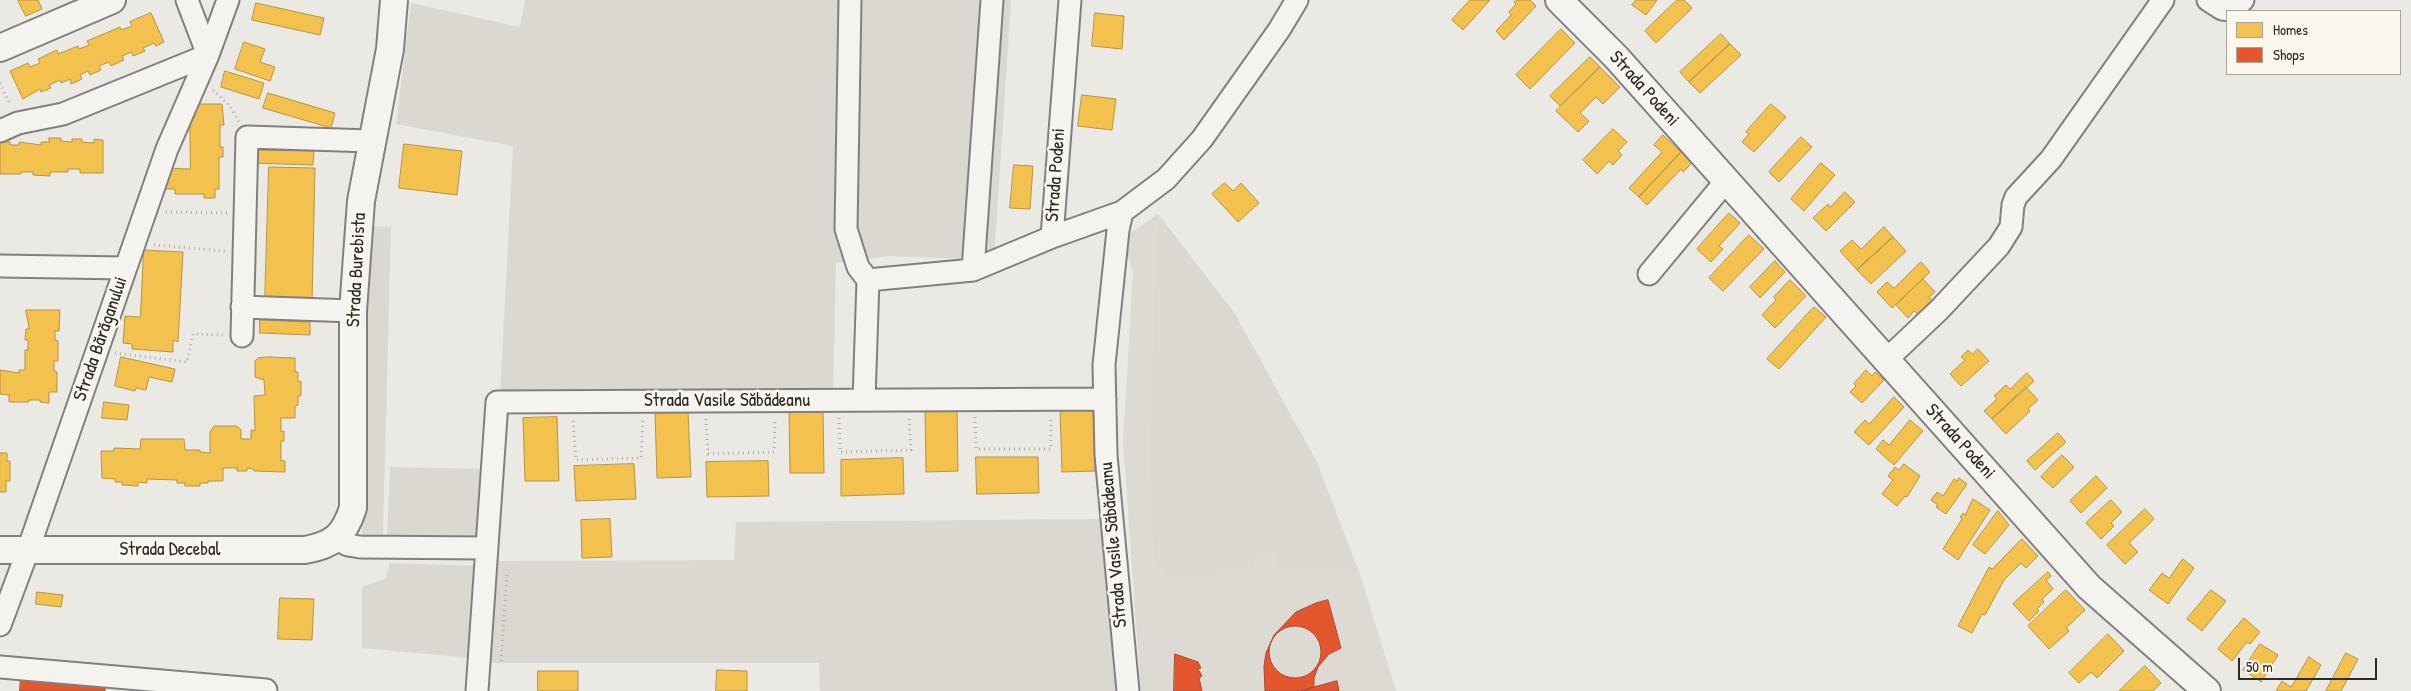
<!DOCTYPE html>
<html>
<head>
<meta charset="utf-8">
<style>
  body { margin:0 }
  #map { position:relative; width:2411px; height:691px; overflow:hidden; background:#eae9e4; font-family:"Patrick Hand",sans-serif }
  canvas { display:block }
  .legend { position:absolute; left:2226px; top:10px; width:175px; height:65px; box-sizing:border-box; background:#fbf7ec; border:1px solid #a8a59f; margin:0; padding:6px 9px; list-style:none; font-size:15px; color:#2b2b2b }
  .legend li { display:flex; align-items:center; gap:10px; height:25px }
  .legend b { width:25px; border:1px solid #a8a59f }
  .scale { position:absolute; left:2238px; top:658px; width:139px; height:22px; box-sizing:border-box; border:2px solid #2b2b2b; border-top:0; padding-left:6px; font-size:15px; line-height:18px; white-space:nowrap; color:#2b2b2b; -webkit-text-stroke:4px #fbf7ec; paint-order:stroke }
</style>
</head>
<body>
<div id="map">
<canvas width="2411" height="691"></canvas>
<ul class="legend">
<li><b style="height:14px;background:#f2c14e"></b>Homes</li>
<li><b style="height:14px;background:#e4572e"></b>Shops</li>
</ul>
<div class="scale">50 m</div>
</div>
<script>
const g = document.querySelector('canvas').getContext('2d');
g.lineJoin = 'round';
function fill(path, color) { g.fillStyle = color; g.fill(path, 'evenodd'); }
function trace(path, color, width, dash) { g.strokeStyle = color; g.lineWidth = width; g.lineCap = dash ? 'butt' : 'round'; g.setLineDash(dash || []); g.stroke(path); }
function label(font, color, halo, rows, align = 'center') {
  g.font = font + ' "Patrick Hand",sans-serif'; g.lineWidth = 5; g.setLineDash([]); g.textBaseline = 'middle'; g.strokeStyle = halo; g.fillStyle = color; for (const [text, x, y, turn = 0] of rows) {
    g.save(); g.translate(x, y); g.rotate((+turn || 0) * Math.PI / 180); g.textAlign = isNaN(turn) ? turn : align; if (halo) g.strokeText(text, 0, 0); g.fillText(text, 0, 0); g.restore();
  }
}
fill(new Path2D(`
  M1158 214 1235 314 1317 462 1361 577 1396 691H1141L1123 442 1133 272 1123 238Z`), '#dcdad3');
fill(new Path2D(`
  M525 0H1011L994 260 890 256 836 263 833 395 500 397 513 146 396 124 411 3 520 27Z
  M1162 219 1235 314 1316 462 1358 572 1277 571 1276 556H1254V572L1171 578 1154 562 1150 457 1157 228Z
  M369 226 391 227 383 535H362Z
  M390 467 486 469 481 541 387 536Z
  M1100 519 1118 691H820L819 663H491L493 561 734 560 736 522Z
  M390 563 476 566 471 658 362 648V587L385 579Z`), '#dbd8d1');
const homes = new Path2D(`
  M18 0H38L42 9 26 16Z
  M1470 0H1490L1463 30 1452 20Z
  M1516 0H1530L1536 6 1504 40 1496 31 1511 15 1509 12 1516 4 1514 2Z
  M1636 0H1657L1646 15 1632 5Z
  M1677 0H1684L1692 8 1656 43 1645 31Z
  M256 3 324 18 320 35 252 20Z
  M151 13 164 42 156 46 154 43 143 48 145 51 133 56 132 52 122 56 124 60 111 66 109 62 99 66 101 70 90 75 88 71 80 75 82 79 71 84 70 79 61 83 60 80 49 85 51 88 41 92 40 89 23 99 10 71 28 63 30 67 40 63 38 59 57 50 58 54 78 46 79 49 89 45 87 41 120 27 121 30 132 26 130 22Z
  M1095 13 1124 16 1122 49 1092 46Z
  M1561 29 1575 43 1530 89 1516 75Z
  M1721 34 1730 44 1689 82 1680 72Z
  M244 42 265 49 260 62 275 67 270 81 235 69Z
  M1730 44 1741 55 1700 93 1689 82Z
  M1590 57 1600 67 1560 106 1550 96Z
  M1600 67 1620 87 1603 104 1596 97 1580 113 1589 121 1578 132 1556 111Z
  M225 71 264 83 259 99 221 87Z
  M268 93 335 113 331 128 263 108Z
  M1082 95 1116 99 1112 130 1078 126Z
  M190 104H222L224 125H220V147H223V157H219V189H215V198H204V194H175V189H165V168L190 169Z
  M1771 104 1786 117 1754 152 1742 142 1749 134 1746 132Z
  M1613 129 1627 142 1618 151 1622 155 1613 165 1609 161 1597 174 1583 160Z
  M1663 135 1681 152 1639 197 1629 188 1662 152 1654 145Z
  M1801 137 1812 147 1779 182 1769 172Z
  M49 138H61V141L72 142V139H82V142L94 143V139L103 140V173H80V169H68V172H50V176L33 175V172H21V174H0V142H10V145H19V142L41 145V142H49Z
  M404 144 462 151 457 195 399 188Z
  M252 150 314 151 313 165 251 163Z
  M1681 152 1692 163 1683 172 1681 169 1647 205 1639 197Z
  M1821 163 1835 175 1804 211 1791 199Z
  M1014 165 1033 166 1030 209 1010 208Z
  M269 167 315 168 312 304 265 303Z
  M1225 183 1233 191 1241 183 1259 203 1238 222 1212 194Z
  M1845 192 1855 202 1826 231 1813 218 1828 204 1830 207Z
  M1729 213 1740 223 1719 246 1723 249 1711 262 1697 249Z
  M1884 227 1893 237 1857 270 1840 251 1852 240 1861 249Z
  M1749 235 1764 249 1723 291 1709 278Z
  M1893 237 1906 251 1871 284 1857 270Z
  M144 250 183 252 178 342 173 340V352L132 349V344L123 343 125 316 140 317Z
  M1775 261 1785 272 1760 298 1750 287Z
  M1921 262 1930 272 1892 308 1877 292 1887 282 1894 288Z
  M1923 279 1935 292 1929 297 1932 301 1918 314 1914 311 1908 318 1896 305Z
  M1790 280 1806 296 1775 328 1762 315 1776 300 1774 297Z
  M1814 307 1826 317 1779 369 1767 359Z
  M26 310H60L59 331H55V340L58 341V361H54V371L57 372V392H49V403L40 402V400H29V402H9V395L0 394V370L19 373V370H25V350H28V340H25L26 329H29Z
  M260 320 310 322V335L260 333Z
  M1978 349 1989 361 1961 386 1950 374 1965 360 1961 357 1968 350 1972 354Z
  M121 357 175 369 172 382 149 377 146 390 136 388 135 391 115 386Z
  M269 357 295 358V372H298V382L301 381V396H298V405L295 406V418H281V432L284 431V441H281V461H285V472L254 471V469L247 468V471H237V468H223V481H208V483H200V486H185V483H177V480L147 479V483L138 482V486L122 485V482H115V479L102 478 101 451H114V448L140 449 141 439H184L185 450H200V452L210 453V432L214 426H237L241 430V439H251V430L255 431 254 396 265 395 264 380 255 377V361L258 358Z
  M1866 370 1872 376 1875 372 1884 380 1862 403 1850 392 1856 386 1854 384Z
  M2027 373 2034 381 1992 419 1984 411 1997 399 1994 396 2006 385 2010 389Z
  M2026 387 2038 400 2028 409 2030 411 2006 434 1992 419Z
  M1894 397 1904 407 1869 445 1854 432 1865 420 1869 424Z
  M104 402 129 405 127 420 102 418Z
  M1093 408 1095 471 1062 472 1060 409Z
  M957 409 958 471 926 472 925 410Z
  M823 410 824 473H790L789 411Z
  M688 412 691 477 657 478 655 413Z
  M557 417 559 481H525L523 418Z
  M1910 420 1923 431 1894 465 1876 449 1883 440 1889 445Z
  M2058 433 2066 442 2035 470 2027 461Z
  M0 453H7V461H10V481H6V492H0Z
  M2062 455 2074 467 2053 488 2041 477Z
  M976 457H1038L1039 493 977 494Z
  M903 458 904 494 841 496V460Z
  M768 461 769 496 707 497 706 462Z
  M634 464 636 499 576 501 574 466Z
  M1904 464 1920 476 1907 497 1905 496 1897 506 1882 494 1893 480 1888 476 1895 467 1899 470Z
  M2096 476 2107 488 2081 513 2070 501Z
  M1959 478 1967 484 1946 514 1936 507 1938 505 1931 500 1937 492 1943 496 1954 479 1957 481Z
  M1973 499 1990 510 1958 560 1943 549 1962 519 1960 517 1963 513 1965 515Z
  M2111 500 2122 512 2111 523 2114 526 2101 539 2086 523Z
  M2145 509 2154 519 2129 543 2138 552 2125 564 2107 545Z
  M1998 511 2009 525 1985 554 1973 545Z
  M610 519 612 557 582 558 581 520Z
  M2022 539 2038 556 2026 568 2021 563 2004 580 1985 615 1982 614 1972 633 1958 626 1989 567 1992 569Z
  M2183 559 2194 568 2168 604 2149 590 2162 573 2169 578Z
  M2048 572 2051 576 2046 580 2053 589 2042 599 2044 602 2037 609 2039 611 2029 621 2013 604Z
  M2066 590 2085 610 2066 628 2069 631 2049 649 2028 626Z
  M2211 590 2226 601 2202 631 2187 619Z
  M37 592 63 595 61 607 36 604Z
  M280 598 314 599 312 640 278 639Z
  M2244 618 2260 632 2250 644 2247 642 2232 661 2218 649Z
  M2108 634 2124 651 2097 678 2091 672 2079 683 2069 673Z
  M2260 644 2278 655 2261 682 2243 670Z
  M2346 653 2358 659 2341 691H2326Z
  M2309 657 2321 665 2306 691H2276L2282 681 2291 687Z
  M2145 666 2161 683 2153 691H2119Z
  M717 670 747 671V691H716Z
  M538 671H578V691H538Z`);
fill(homes, '#f2c14e');
trace(homes, '#b69444', 1);
const shops = new Path2D(`
  M1328 600 1341 648 1329 654 1318 667 1314 678V687L1301 691H1265L1264 666 1266 653 1274 635 1296 612 1316 603Z
  M1269 652a26 26 0 1 1 52 0a26 26 0 1 1-52 0Z
  M1175 654 1198 662 1201 668 1198 669 1202 676 1199 678 1202 691H1174Z
  M21 672 81 676 80 685 105 686V691H20Z
  M1337 681 1339 691H1301L1314 687Z`);
fill(shops, '#e4572e');
trace(shops, '#ac4a2d', 1);
const minor = new Path2D(`
  M187 0 208 55
  M850 0 846 229 858 267 868 280 973 270 1052 237
  M1070 0 1052 237 1122 212 1166 179 1202 139 1279 30 1297 0
  M2208 0 2222 9 2232 10 2243 0
  M0 131 18 123 63 114 208 55
  M1122 212 1118 230 1104 365 1106 455 1128 691
  M0 266 125 268
  M973 270 992 0
  M1649 274 1726 181
  M242 307 353 311
  M242 336 247 137 371 141
  M1886 360 1939 310 1999 246 2011 227 2013 205 2016 197 2051 159 2163 0
  M864 400 868 280
  M337 539 348 545 360 547 487 548
  M0 625 28 550 167 149 208 55 228 0
  M0 667 266 690
  M477 691 497 402 1105 399`);
const major = new Path2D(`
  M1559 0 1616 57 2089 587 2207 691
  M0 48 112 0
  M0 550H305C333 545 344 536 353 508V311L361 201 390 49 394 0`);
trace(minor, '#81807e', 25);
trace(major, '#81807e', 30);
trace(new Path2D(`
  M0 83 10 105
  M213 90 230 106 239 122
  M166 212 228 213
  M154 245 225 251
  M115 353 187 362 193 334 223 335
  M975 417 976 449H1051V418
  M839 418 840 452 911 450 909 419
  M706 419 708 454 774 452 775 420
  M573 421 576 460 641 458 643 420
  M501 661 507 575`), '#afaeac', 3, [1, 4]);
trace(minor, '#f4f3ef', 21);
trace(major, '#f4f3ef', 26);
label('19px', '#2b2b2b', '#fbf7ec', [
  ["Strada Podeni",1644,89,48],
  ["Strada Podeni",1056,175,-86],
  ["Strada Burebista",357,270,-87],
  ["Strada Bărăganului",101,339,-71],
  ["Strada Vasile Săbădeanu",727,401],
  ["Strada Podeni",1960,442,48],
  ["Strada Vasile Săbădeanu",1114,545,-95],
  ["Strada Decebal",170,550]
]);
</script>
</body>
</html>
